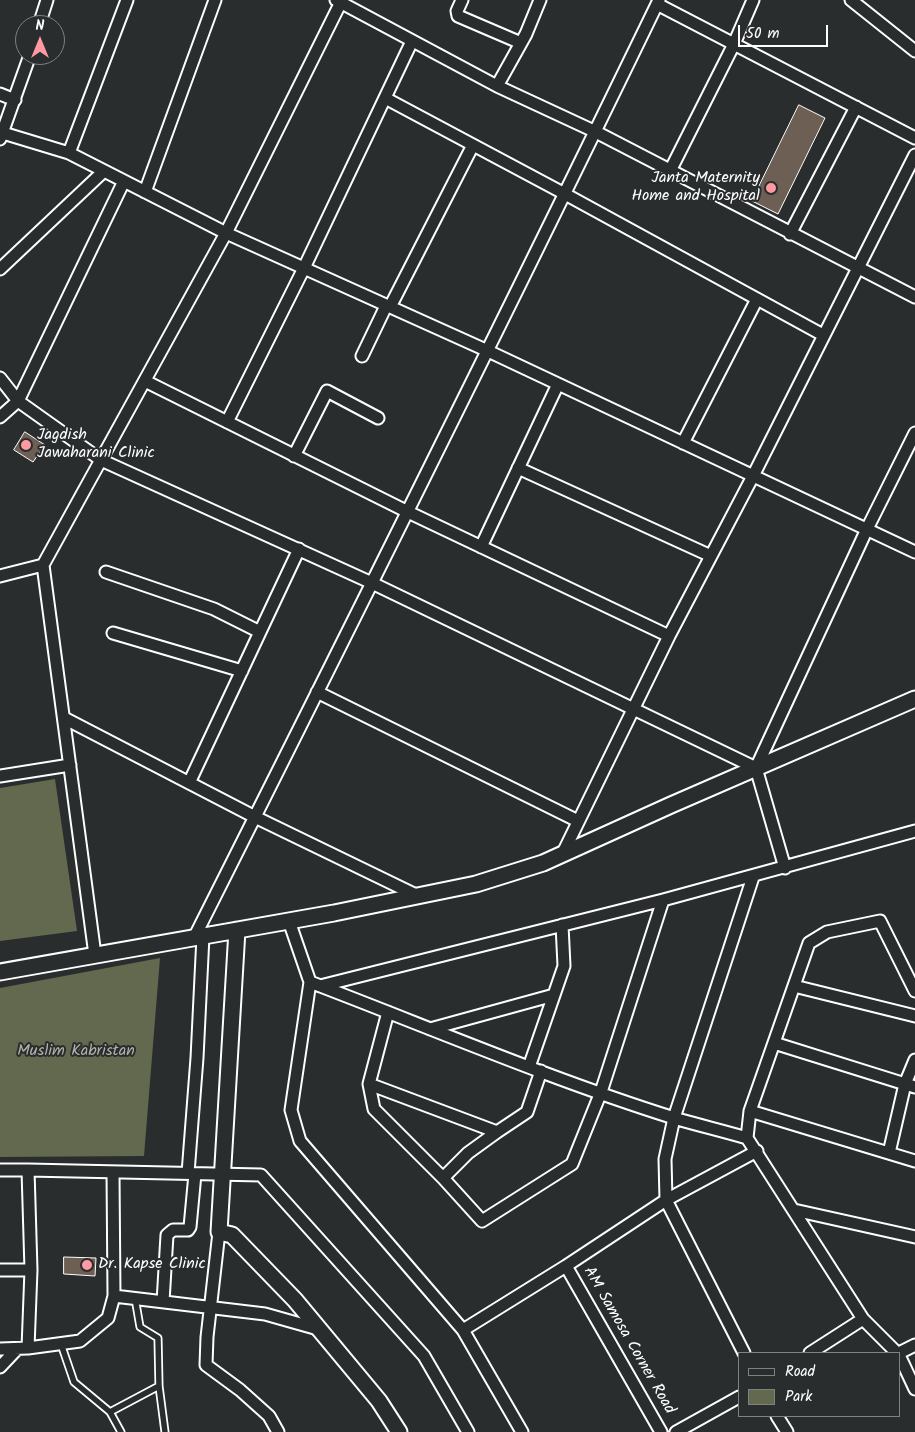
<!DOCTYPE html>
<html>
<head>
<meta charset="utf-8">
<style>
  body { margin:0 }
  #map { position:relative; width:915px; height:1432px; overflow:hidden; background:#2a2d2e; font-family:Kalam,sans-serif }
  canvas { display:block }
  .legend { position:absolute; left:738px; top:1352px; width:162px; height:65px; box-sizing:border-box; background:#2a2d2e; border:1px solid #7f8182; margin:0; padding:6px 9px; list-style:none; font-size:15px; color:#fff }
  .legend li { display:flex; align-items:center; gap:10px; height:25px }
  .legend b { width:25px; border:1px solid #7f8182 }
  .north { position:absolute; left:15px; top:15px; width:50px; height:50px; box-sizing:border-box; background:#2a2d2e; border:1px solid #7f8182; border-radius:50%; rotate:0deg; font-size:14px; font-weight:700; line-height:20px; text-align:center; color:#fff }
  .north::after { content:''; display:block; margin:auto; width:18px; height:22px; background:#ff9aa2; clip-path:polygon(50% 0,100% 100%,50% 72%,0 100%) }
  .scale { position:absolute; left:738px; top:25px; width:90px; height:22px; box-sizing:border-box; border:2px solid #fff; border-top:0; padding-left:6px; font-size:15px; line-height:18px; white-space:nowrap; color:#fff; -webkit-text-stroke:4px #2a2d2e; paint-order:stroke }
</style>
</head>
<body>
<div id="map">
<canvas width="915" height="1432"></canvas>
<ul class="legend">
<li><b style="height:6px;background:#2a2d2e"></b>Road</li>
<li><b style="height:14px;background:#62694f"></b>Park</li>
</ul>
<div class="north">N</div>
<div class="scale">50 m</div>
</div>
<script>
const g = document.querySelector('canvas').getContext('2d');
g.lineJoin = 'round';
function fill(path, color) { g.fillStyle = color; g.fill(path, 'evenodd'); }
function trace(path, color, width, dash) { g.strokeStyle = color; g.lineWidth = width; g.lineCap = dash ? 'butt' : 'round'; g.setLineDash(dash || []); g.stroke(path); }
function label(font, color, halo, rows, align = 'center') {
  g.font = font + ' Kalam,sans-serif'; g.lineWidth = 4; g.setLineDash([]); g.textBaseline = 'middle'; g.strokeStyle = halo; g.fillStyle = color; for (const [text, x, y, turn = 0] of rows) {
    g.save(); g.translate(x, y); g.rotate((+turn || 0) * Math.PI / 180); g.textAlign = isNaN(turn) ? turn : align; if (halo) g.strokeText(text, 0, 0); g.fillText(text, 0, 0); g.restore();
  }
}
fill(new Path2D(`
  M55 779 77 931 0 941V788Z
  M160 958 144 1156 0 1157V988Z`), '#62694f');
const building = new Path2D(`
  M799 105 825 118 778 214 752 201Z
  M25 432 45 445 33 462 14 450Z
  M64 1257 96 1258 95 1276 64 1274Z`);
fill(building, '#6d5f54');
trace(building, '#fff', 1);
const lane = new Path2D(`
  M135 1298 140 1327 158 1338 159 1386 165 1432
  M61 1344 74 1382 110 1412 121 1432
  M110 1412 159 1386`);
const street = new Path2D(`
  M127 0 69 153 226 233 488 351 915 552
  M336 0 497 86 596 132 915 297
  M462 0 457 11 458 16 521 43
  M851 0 915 51
  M657 4 915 138
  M39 25 47 0
  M497 86 526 34 540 0
  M0 94 15 100
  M385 98 565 194 823 335
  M3 133 69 153
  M0 139 30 55
  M670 171 734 44 753 0
  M145 192 215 0
  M790 234 856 107
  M0 269 104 171
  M390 307 473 145
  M362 356 386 306
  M0 378 18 401 101 460 372 583 756 768
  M145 381 408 512 669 636 753 476 915 155
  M0 417 18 401 124 181
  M227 422 304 268 412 41
  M683 443 757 299
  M294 456 327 391 378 418
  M518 468 711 556
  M481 547 558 384
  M106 572 214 609 260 632
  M0 576 43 565
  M113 633 242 671
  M317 692 578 821
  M64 718 255 817 418 896
  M0 776 70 765
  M189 783 299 549
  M562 855 669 636
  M785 868 756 768 867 529 915 433
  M289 921 310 982 291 1110 300 1141 463 1330 566 1266 666 1200 757 1151
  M194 938C351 626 507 314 659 0
  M95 955 43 565 226 233 342 0
  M310 982C431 1028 550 1079 674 1118 698 1125 723 1131 747 1138L863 1319 897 1353
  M320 986 663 900 915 831
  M794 986 915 1016
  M554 995 564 966 562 925
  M388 1012 369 1084 374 1109 443 1178 482 1221 572 1164 601 1092 663 900
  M430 1029 554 995 529 1067
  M774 1043 915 1087
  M369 1084 497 1132 527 1112 541 1071
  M750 1111 915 1161
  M747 1138 750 1111 809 943 827 932 880 921 915 991
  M889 1153 905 1084 915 1060
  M0 1170H28L31 1270H0
  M28 1170 261 1175 424 1356 468 1432
  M113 1172 114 1296 265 1314 318 1329
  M188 1173 197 1058 203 936
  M443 1178 468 1153 497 1132
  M794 1210 915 1237
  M219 1232 207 1337 206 1365 240 1390 269 1416 278 1432
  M566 1266 661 1432
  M163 1302 167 1235 173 1230H188L190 1227 195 1174
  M463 1330 522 1432
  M28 1348 80 1341 108 1318 114 1296
  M0 1349 28 1348 31 1270
  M744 1353 666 1200 665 1159 674 1118 753 877
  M810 1353 863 1319
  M899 1353 915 1345
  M899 1355 915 1389
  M0 1367 17 1349
  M777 1416 787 1432
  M676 1432 739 1397`);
const secondary = new Path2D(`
  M237 930 219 1232 232 1235 295 1300 379 1401 399 1432
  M0 972 334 913 476 884 543 863 671 805 915 699`);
trace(lane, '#fff', 9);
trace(street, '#fff', 15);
trace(secondary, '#fff', 19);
trace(lane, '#2a2d2e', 5.5);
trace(street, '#2a2d2e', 11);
trace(secondary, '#2a2d2e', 15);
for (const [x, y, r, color] of [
  [771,188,6,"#ff9aa2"],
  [26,445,6,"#ff9aa2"],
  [87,1265,6,"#ff9aa2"]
]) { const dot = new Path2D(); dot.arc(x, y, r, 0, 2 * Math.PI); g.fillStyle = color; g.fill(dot); trace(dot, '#2a2d2e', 2); }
label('16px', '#fff', '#2a2d2e', [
  ["Janta Maternity",760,179,"right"],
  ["Home and Hospital",760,197,"right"],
  ["Jagdish",37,436],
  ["Jawaharani Clinic",37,454],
  ["Dr. Kapse Clinic",98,1265]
], 'left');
label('16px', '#b0b4a7', '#2a2d2e', [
  ["Muslim Kabristan",76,1052]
]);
label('16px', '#fff', '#2a2d2e', [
  ["AM Samosa Corner Road",628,1341,60]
]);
</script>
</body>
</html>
